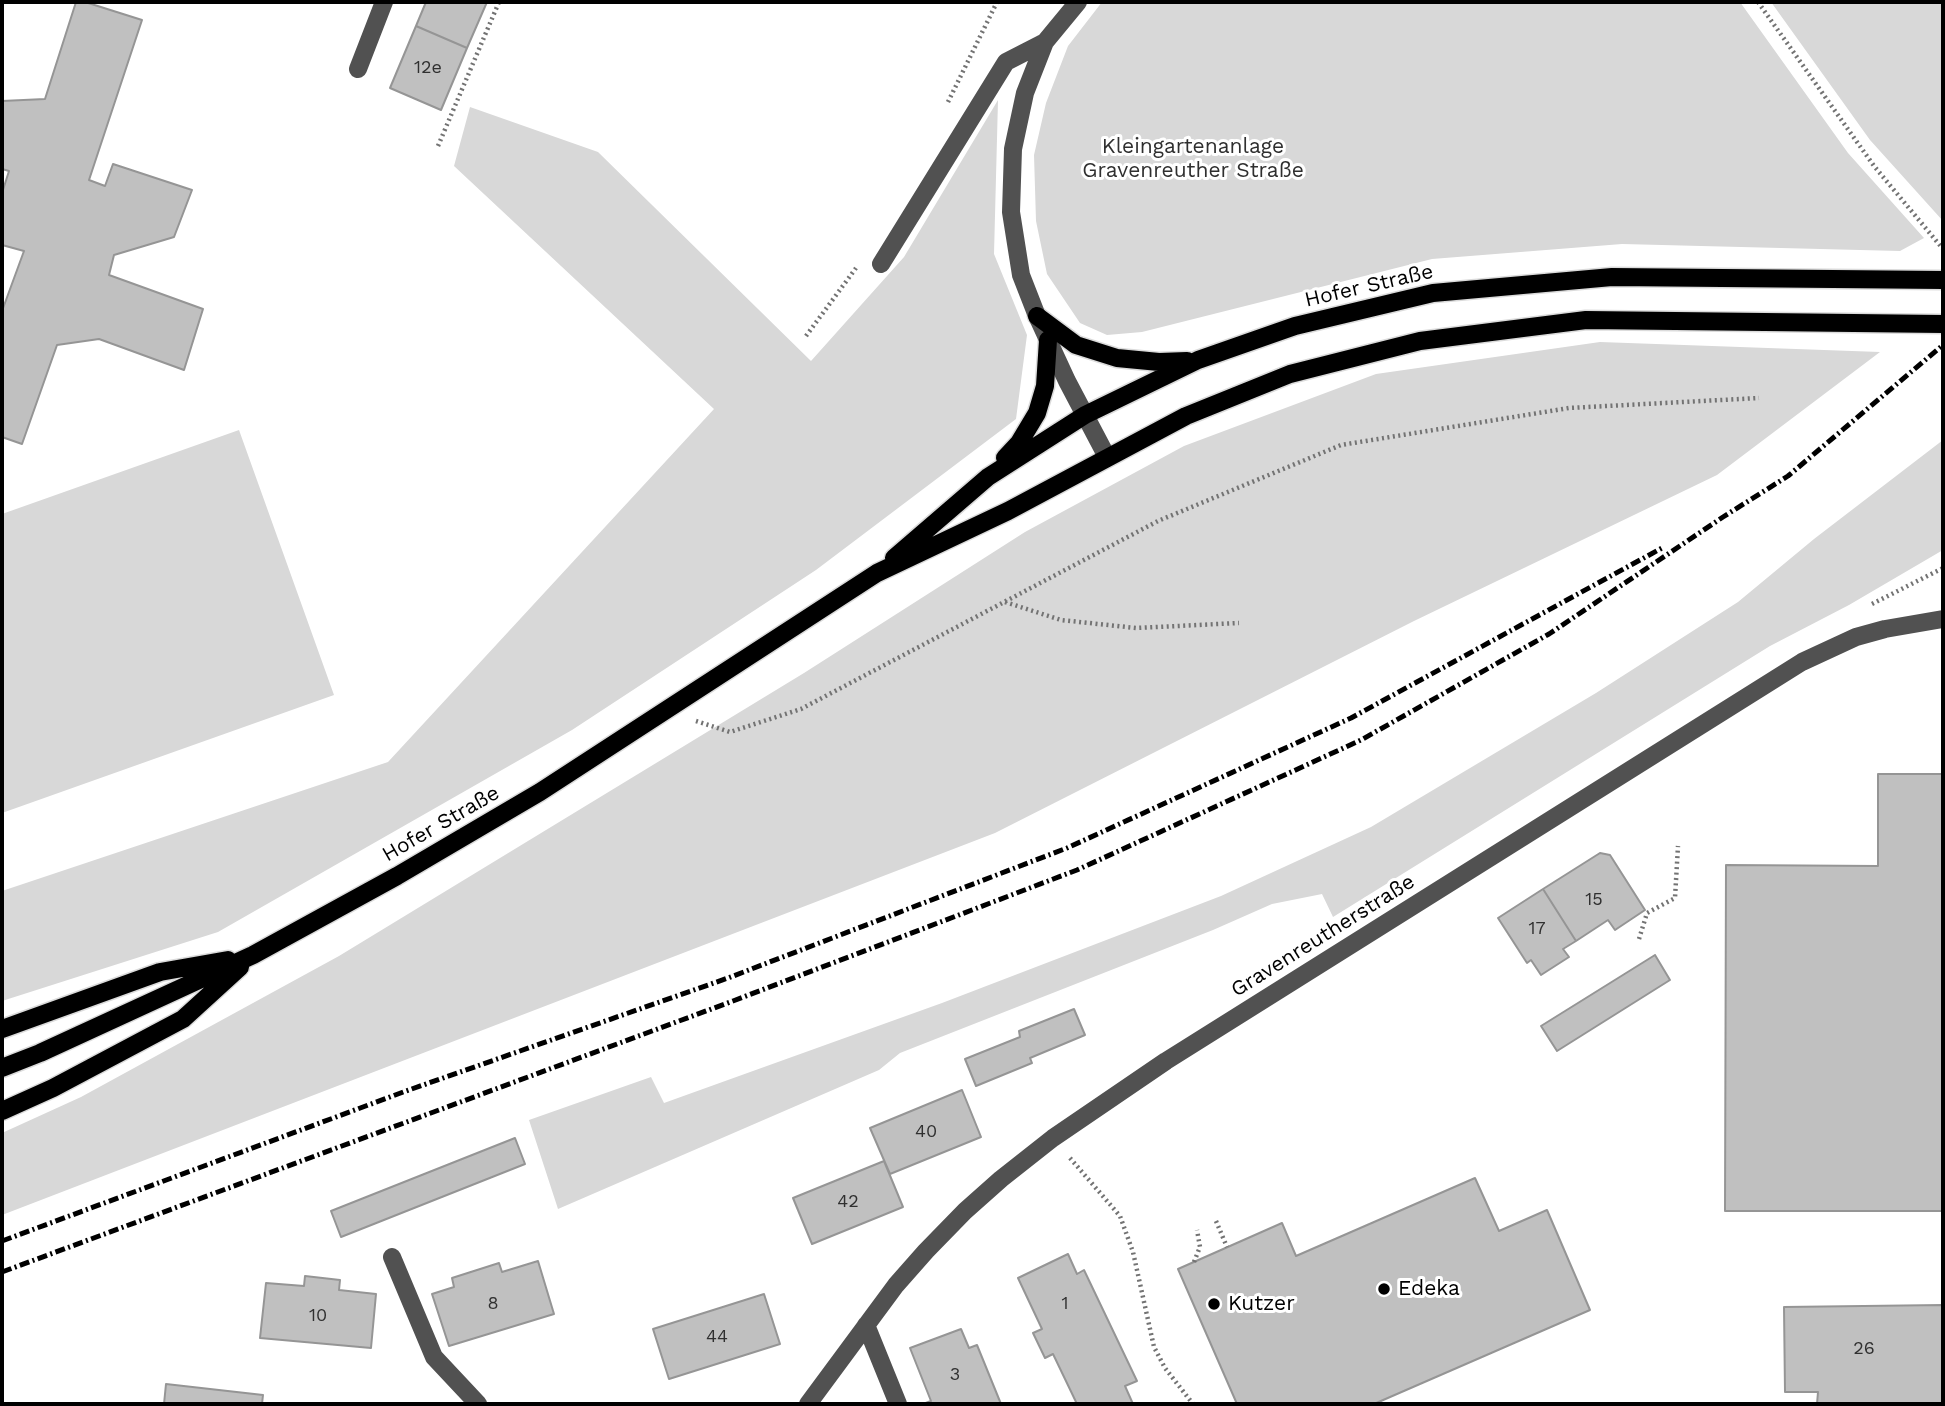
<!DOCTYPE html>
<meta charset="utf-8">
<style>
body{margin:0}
#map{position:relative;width:1945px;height:1406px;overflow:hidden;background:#fff;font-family:"Work Sans",sans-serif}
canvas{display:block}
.frame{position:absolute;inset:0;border:4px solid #000;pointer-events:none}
</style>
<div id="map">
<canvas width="1945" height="1406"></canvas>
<div class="frame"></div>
</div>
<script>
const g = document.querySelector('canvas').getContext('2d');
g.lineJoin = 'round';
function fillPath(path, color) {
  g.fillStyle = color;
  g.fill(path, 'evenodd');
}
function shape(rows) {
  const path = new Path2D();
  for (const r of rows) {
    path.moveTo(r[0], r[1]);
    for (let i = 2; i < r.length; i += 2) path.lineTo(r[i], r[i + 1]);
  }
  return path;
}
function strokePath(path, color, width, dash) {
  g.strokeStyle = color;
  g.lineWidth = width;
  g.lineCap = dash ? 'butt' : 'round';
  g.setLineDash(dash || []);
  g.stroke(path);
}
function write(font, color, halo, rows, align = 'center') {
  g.font = font + ' "Work Sans",sans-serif';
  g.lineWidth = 6;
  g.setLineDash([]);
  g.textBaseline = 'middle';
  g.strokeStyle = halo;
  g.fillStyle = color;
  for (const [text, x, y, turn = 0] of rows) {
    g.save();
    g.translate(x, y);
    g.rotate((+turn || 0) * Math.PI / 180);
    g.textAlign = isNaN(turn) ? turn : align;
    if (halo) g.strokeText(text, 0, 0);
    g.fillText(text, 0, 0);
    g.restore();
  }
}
const green = shape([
 [1102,2,1740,2,1848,153,1924,238,1900,251,1622,244,1432,259,1142,332,1107,335,1080,323,1047,274,1036,221,1034,155,1046,103,1068,46],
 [1771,2,1943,2,1943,221,1870,140],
 [998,100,994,254,1027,335,1016,419,816,570,572,730,218,932,2,1001,2,891,388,762,714,409,454,166,470,107,598,152,811,361,904,257],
 [1600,342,1880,352,1717,475,1414,621,995,833,2,1215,2,1133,81,1097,339,956,804,673,1025,532,1184,446,1376,374],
 [239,430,334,695,2,813,2,514],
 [1943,440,1943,550,1849,605,1770,646,1333,917,1322,894,1272,904,1213,930,900,1053,879,1070,558,1209,529,1120,651,1077,664,1103,942,1003,1221,896,1371,827,1596,693,1738,602,1814,539]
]);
const building = shape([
 [76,2,85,2,142,20,89,180,105,186,113,164,192,190,174,237,114,255,109,275,203,309,184,370,99,339,57,345,22,444,2,437,2,311,24,251,2,245,2,193,9,171,2,169,2,101,45,99,76,2],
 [426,2,487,2,467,48,416,26,426,2],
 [416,26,467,48,441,110,390,88,416,26],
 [1878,774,1943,774,1943,1211,1725,1211,1726,865,1878,866,1878,774],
 [1600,853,1610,855,1645,910,1615,930,1608,920,1576,941,1543,889,1600,853],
 [1543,889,1576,941,1563,949,1569,957,1541,975,1531,960,1527,963,1498,918,1543,889],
 [1655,955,1670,980,1557,1051,1541,1026,1655,955],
 [1074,1009,1085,1035,1030,1058,1032,1063,976,1086,965,1059,1020,1037,1019,1031,1074,1009],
 [962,1090,981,1137,890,1174,870,1128,962,1090],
 [515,1138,525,1164,341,1237,331,1211,515,1138],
 [884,1161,903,1207,812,1244,793,1198,884,1161],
 [1475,1178,1499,1231,1547,1210,1590,1310,1374,1404,1237,1404,1178,1269,1282,1223,1296,1256,1475,1178],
 [1068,1254,1077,1274,1084,1270,1137,1381,1125,1386,1133,1404,1077,1404,1053,1354,1045,1358,1033,1333,1042,1329,1018,1278,1068,1254],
 [538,1261,554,1314,449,1346,432,1294,454,1287,452,1278,499,1263,502,1272,538,1261],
 [305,1276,340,1280,339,1290,376,1294,371,1348,260,1338,266,1283,304,1286,305,1276],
 [764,1294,780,1344,669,1379,653,1329,764,1294],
 [1943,1305,1943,1403,1817,1404,1818,1392,1785,1392,1784,1307,1943,1305],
 [961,1329,969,1348,977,1345,1001,1404,923,1404,931,1401,910,1348,961,1329],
 [166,1384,263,1395,262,1404,164,1404,166,1384]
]);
const path = shape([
 [1758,2,1874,166,1943,249],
 [948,102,997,2],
 [438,146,499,2],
 [806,336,856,268],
 [1005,602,1061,620,1136,628,1239,623],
 [1872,604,1943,568],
 [696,721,730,732,801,709,1158,521,1341,445,1569,408,1759,398],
 [1639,939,1647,913,1675,898,1678,846],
 [1070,1158,1120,1216,1133,1252,1154,1347,1165,1368,1193,1404],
 [1216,1221,1227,1247],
 [1194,1262,1200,1247,1197,1230]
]);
const minor = shape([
 [1078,2,1045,42,1025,93,1013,149,1011,212,1021,275,1037,316,1067,381,1107,457],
 [358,69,384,2],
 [881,264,1006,62,1045,42],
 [392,1257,434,1357,478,1404],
 [866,1325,898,1404],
 [808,1404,896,1285,926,1251,965,1211,1001,1179,1053,1138,1166,1061,1802,662,1856,637,1885,629,1943,619]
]);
const major = shape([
 [1037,316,1076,345,1117,358,1159,362,1187,361],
 [1005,458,1019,443,1037,413,1045,386,1048,340],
 [894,558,988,477,1085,415,1198,360,1295,326,1433,293,1612,277,1943,280],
 [2,1029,160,972,228,960],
 [2,1068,40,1053,253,955,397,876,540,792,877,573,1008,511,1186,416,1290,374,1420,341,1586,320,1943,324],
 [2,1111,53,1088,183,1019,240,967]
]);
const rail = shape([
 [2,1241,406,1091,728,978,1067,848,1351,718,1662,548],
 [2,1272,733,1001,1077,870,1361,740,1549,634,1723,517,1788,476,1943,345]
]);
const markers = [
 [1384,1289,7,"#000"],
 [1214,1304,7,"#000"]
];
const numberNames = [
 ["12e",428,68],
 ["15",1594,900],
 ["17",1537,929],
 ["40",926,1132],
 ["42",848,1202],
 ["8",493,1304],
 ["1",1065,1304],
 ["10",318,1316],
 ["44",717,1337],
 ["26",1864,1349],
 ["3",955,1375]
];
const parkNames = [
 ["Kleingartenanlage",1193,147],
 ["Gravenreuther Straße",1193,171]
];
const streetNames = [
 ["Hofer Straße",1369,286,-13],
 ["Hofer Straße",441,824,-30],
 ["Gravenreutherstraße",1323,936,-32]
];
const poiNames = [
 ["Edeka",1398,1289],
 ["Kutzer",1228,1304]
];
fillPath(green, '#d8d8d8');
fillPath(building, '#c0c0c0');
strokePath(building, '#959595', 2);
strokePath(major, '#dbdbdb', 21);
strokePath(path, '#737373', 4.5, [2, 3.5]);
strokePath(minor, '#515151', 18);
strokePath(major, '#000', 18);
strokePath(rail, '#000', 5, [10, 3.5, 2, 3.5]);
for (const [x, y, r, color] of markers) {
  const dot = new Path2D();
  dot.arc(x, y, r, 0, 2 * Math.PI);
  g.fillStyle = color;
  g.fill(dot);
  strokePath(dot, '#fff', 2.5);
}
write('18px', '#303030', null, numberNames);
write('21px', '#2f2f2f', '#fff', parkNames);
write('21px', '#000', '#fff', streetNames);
write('21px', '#000', '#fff', poiNames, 'left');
</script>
